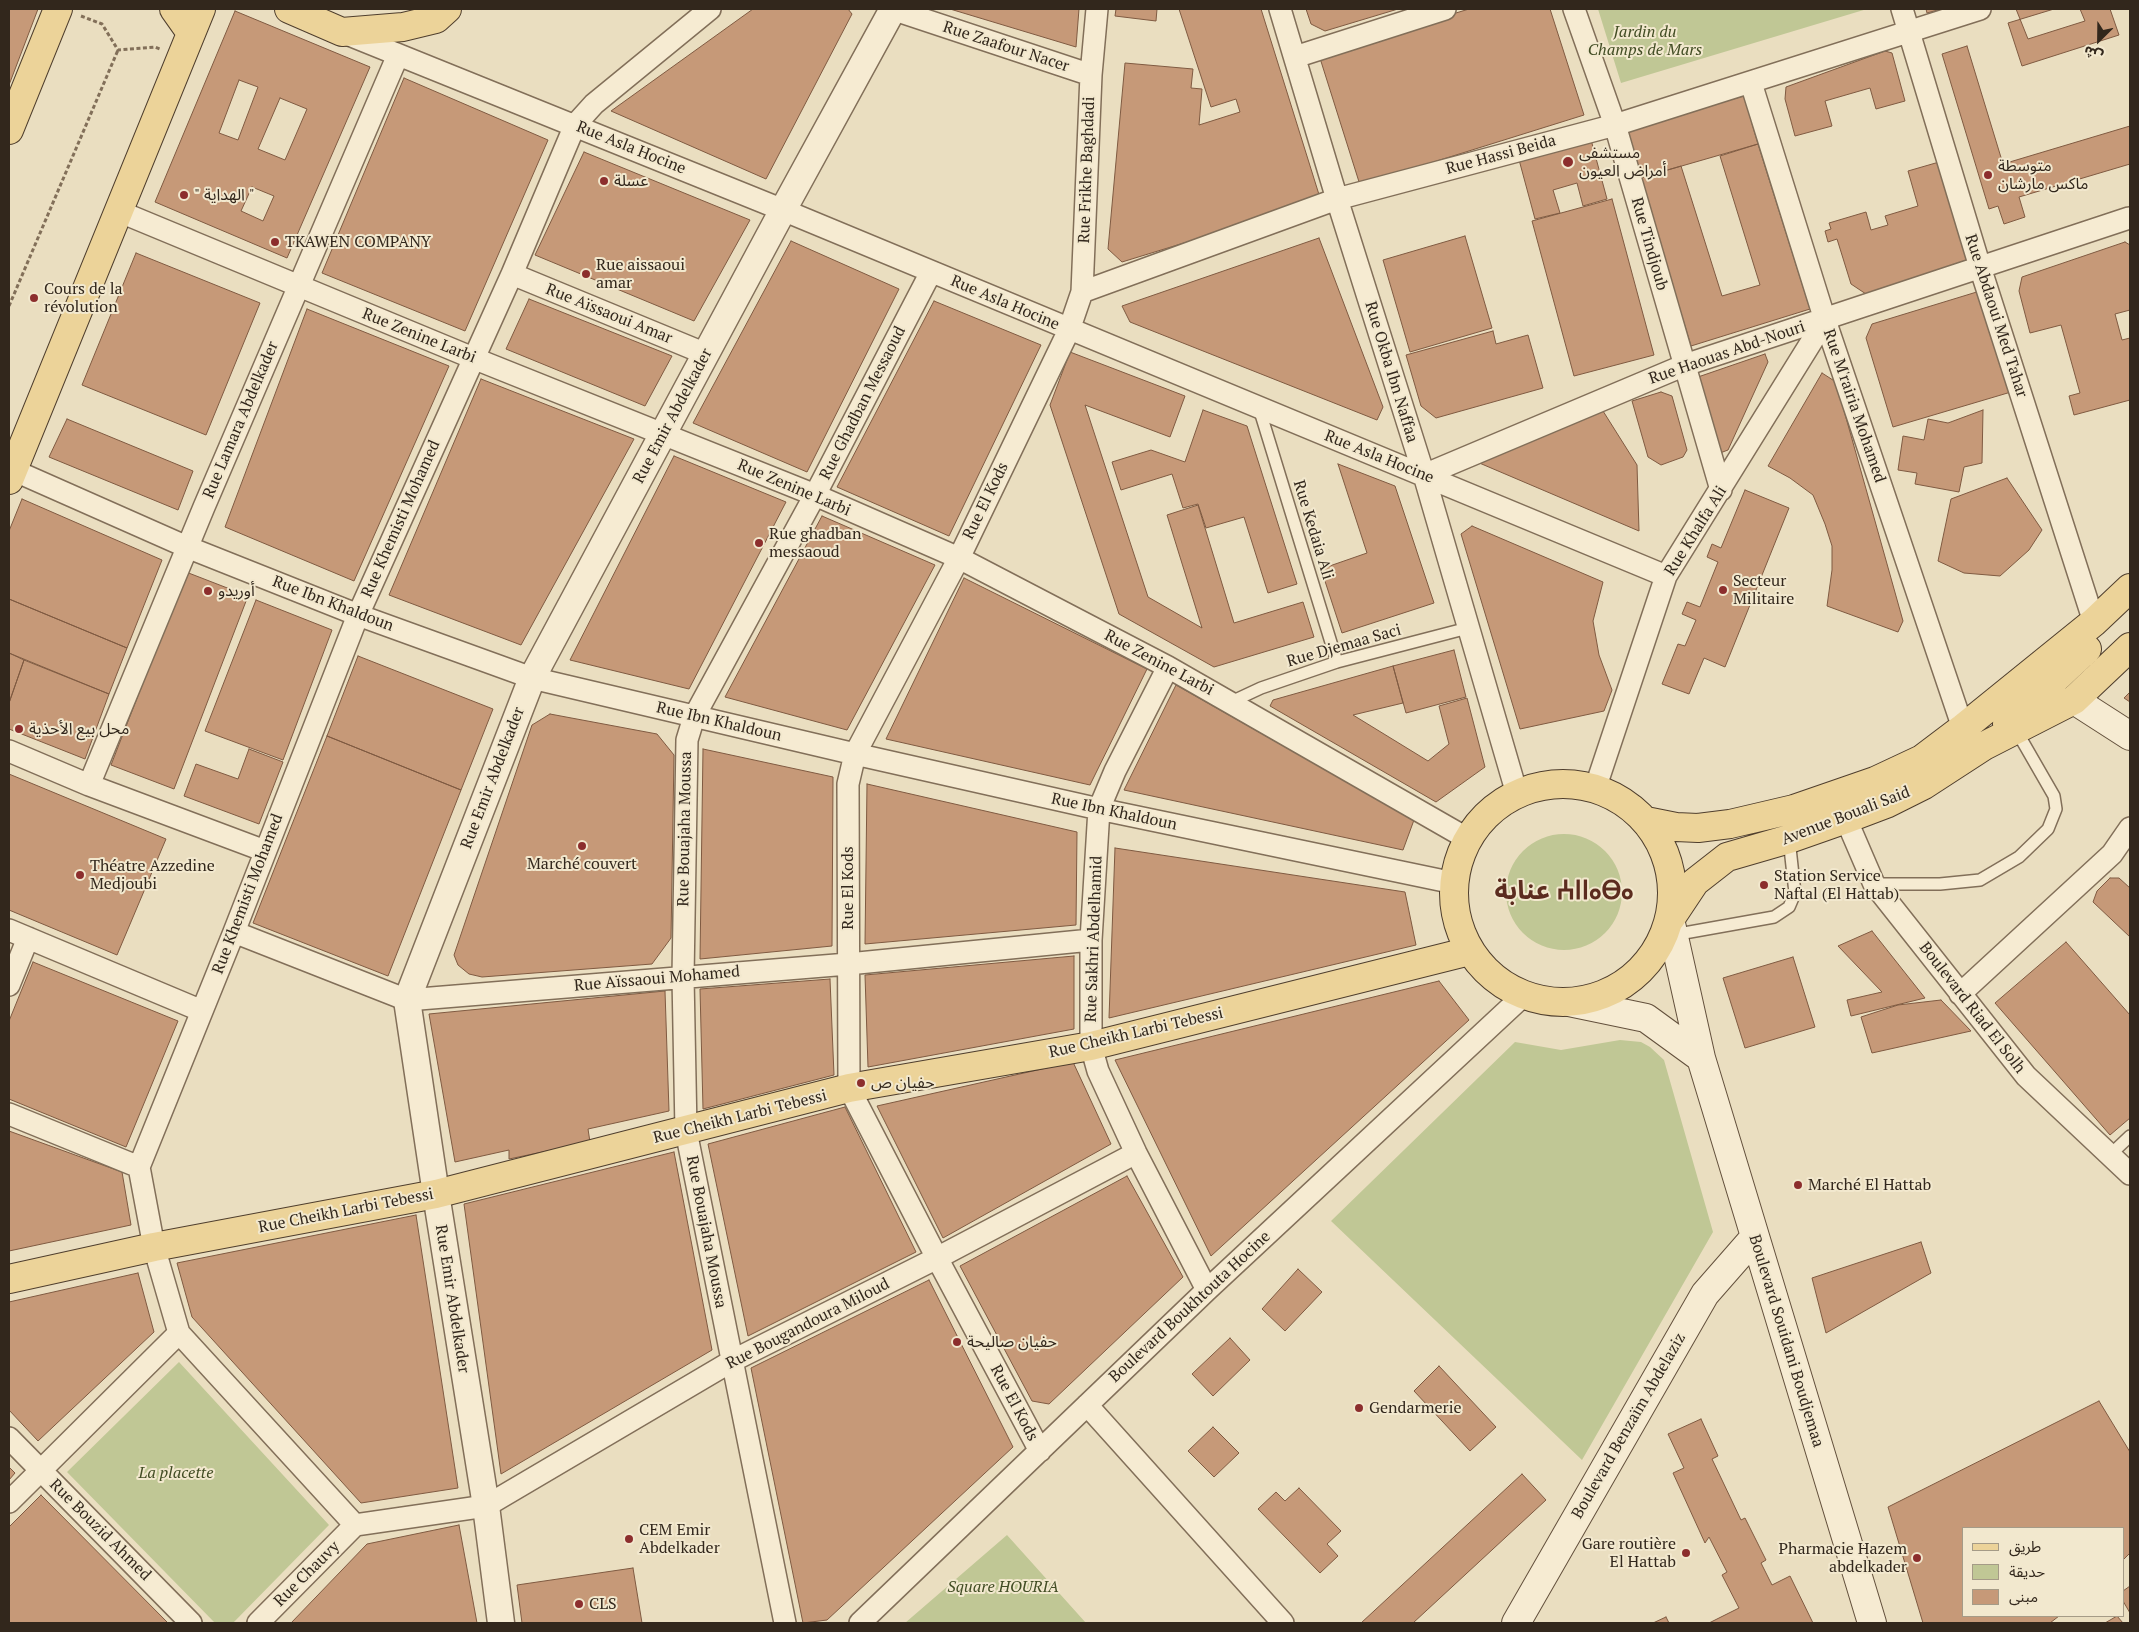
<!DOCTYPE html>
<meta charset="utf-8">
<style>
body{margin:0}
#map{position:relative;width:2139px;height:1632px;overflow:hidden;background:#eadec0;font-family:"PT Serif","Noto Sans Arabic",serif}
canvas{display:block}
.frame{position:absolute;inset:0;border:10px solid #32271c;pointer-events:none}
.legend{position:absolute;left:1962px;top:1527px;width:162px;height:90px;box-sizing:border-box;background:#f2e8ce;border:1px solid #a59b87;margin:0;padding:6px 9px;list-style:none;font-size:15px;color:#32271c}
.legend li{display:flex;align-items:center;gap:10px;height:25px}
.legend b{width:25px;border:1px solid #a59b87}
.north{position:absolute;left:2074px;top:15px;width:50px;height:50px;-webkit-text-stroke:4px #f2e8ce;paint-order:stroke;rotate:203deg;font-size:14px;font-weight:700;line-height:20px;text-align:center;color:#32271c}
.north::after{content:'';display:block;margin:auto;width:18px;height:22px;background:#32271c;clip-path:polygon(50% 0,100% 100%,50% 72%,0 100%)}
</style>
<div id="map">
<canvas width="2139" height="1632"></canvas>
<div class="frame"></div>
<ul class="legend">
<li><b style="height:6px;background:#ecd399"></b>طريق</li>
<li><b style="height:14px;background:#c0c795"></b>حديقة</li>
<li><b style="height:14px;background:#c69978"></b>مبنى</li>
</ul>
<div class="north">ش</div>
</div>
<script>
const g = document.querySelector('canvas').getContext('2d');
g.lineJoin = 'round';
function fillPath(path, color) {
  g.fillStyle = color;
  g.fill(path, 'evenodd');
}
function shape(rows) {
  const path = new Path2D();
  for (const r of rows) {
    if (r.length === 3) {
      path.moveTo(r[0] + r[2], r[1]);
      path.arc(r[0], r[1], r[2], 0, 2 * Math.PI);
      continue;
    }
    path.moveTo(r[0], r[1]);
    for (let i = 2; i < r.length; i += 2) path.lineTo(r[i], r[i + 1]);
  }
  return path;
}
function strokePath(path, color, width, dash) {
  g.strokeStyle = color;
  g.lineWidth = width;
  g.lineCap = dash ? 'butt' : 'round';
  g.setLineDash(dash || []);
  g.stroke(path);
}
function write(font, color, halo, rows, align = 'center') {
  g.font = font + ' "PT Serif","Noto Sans Arabic","Noto Sans Tifinagh",serif';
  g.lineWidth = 4;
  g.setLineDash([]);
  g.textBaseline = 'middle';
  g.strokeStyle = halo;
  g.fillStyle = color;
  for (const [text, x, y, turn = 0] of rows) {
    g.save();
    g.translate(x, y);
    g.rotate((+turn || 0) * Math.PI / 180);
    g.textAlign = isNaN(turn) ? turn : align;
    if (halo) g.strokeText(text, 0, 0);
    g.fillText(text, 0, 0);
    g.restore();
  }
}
const green = shape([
 [1598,9,1867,9,1621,83],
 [1564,892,58],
 [1620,1040,1641,1042,1650,1047,1664,1060,1713,1232,1582,1460,1331,1221,1515,1042,1561,1050],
 [179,1362,329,1525,233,1623,215,1623,67,1472],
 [1007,1535,1086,1623,905,1623]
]);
const building = shape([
 [9,9,38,9,9,85,9,9],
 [753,9,848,9,852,14,766,179,611,111,753,9],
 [950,9,1079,9,1076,47,950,9],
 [1116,9,1157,9,1156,21,1115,16,1116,9],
 [1179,9,1261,9,1321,201,1122,262,1108,249,1125,63,1193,69,1191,88,1202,89,1199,125,1240,112,1236,99,1211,107,1179,9],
 [1306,9,1398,9,1325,31,1311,24,1306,9],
 [1469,9,1550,9,1584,115,1360,185,1319,55,1469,9],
 [1926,9,1941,9,1927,13,1926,9],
 [2016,9,2080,9,2085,21,2028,39,2016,9],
 [2054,9,2110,9,2119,35,2022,66,2008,23,2054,9],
 [235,11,370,67,287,258,155,202,235,11],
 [239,80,258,87,238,140,219,133,239,80],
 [280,98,307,109,285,160,258,149,280,98],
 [252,187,274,196,263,221,241,211,252,187],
 [1967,46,2003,164,2130,126,2130,164,2019,197,2025,217,2004,224,1998,206,1989,209,1942,54,1967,46],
 [1885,51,1892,53,1905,101,1876,109,1870,88,1825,101,1832,126,1795,136,1785,99,1786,87,1885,51],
 [404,78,548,140,465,331,322,273,404,78],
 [1744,96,1758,144,1640,178,1626,129,1744,96],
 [1590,136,1607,199,1583,206,1577,183,1553,190,1560,213,1535,219,1518,156,1590,136],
 [1758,144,1810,309,1691,346,1640,178,1681,166,1722,296,1760,285,1720,156,1758,144],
 [584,152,750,220,694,321,535,255,584,152],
 [1946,160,1977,265,1869,296,1851,284,1837,239,1828,242,1825,231,1831,229,1829,223,1866,212,1871,230,1888,225,1885,216,1918,206,1908,171,1946,160],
 [1612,199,1654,355,1574,376,1532,221,1612,199],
 [1465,236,1492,328,1410,352,1383,260,1465,236],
 [1319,238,1383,407,1377,420,1130,322,1122,306,1319,238],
 [791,241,899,289,807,472,693,423,791,241],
 [2125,242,2130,245,2130,310,2115,314,2122,340,2130,338,2130,400,2074,415,2069,396,2080,393,2061,325,2030,333,2019,291,2022,277,2125,242],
 [136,253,260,303,206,435,82,385,136,253],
 [1980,291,2011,392,1893,427,1866,338,1872,324,1980,291],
 [529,299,672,356,645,406,506,349,529,299],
 [934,301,1041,345,949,536,837,487,934,301],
 [307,309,449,366,354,581,225,527,307,309],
 [1493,331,1496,344,1528,335,1543,388,1436,418,1421,406,1406,355,1493,331],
 [1070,352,1185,396,1170,437,1085,405,1148,597,1202,628,1167,515,1198,505,1234,623,1303,602,1314,637,1214,667,1119,614,1050,405,1070,352],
 [1765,354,1768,362,1728,450,1720,453,1698,377,1765,354],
 [1822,373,1836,382,1903,621,1898,632,1827,606,1832,570,1832,546,1825,524,1813,495,1790,478,1768,466,1822,373],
 [481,379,634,439,521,645,389,595,481,379],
 [1661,392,1672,396,1687,450,1683,457,1661,465,1648,457,1632,401,1661,392],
 [1203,410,1247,426,1297,584,1268,593,1244,517,1206,528,1198,504,1183,508,1172,474,1121,490,1112,462,1151,450,1185,462,1203,410],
 [1983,410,1982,463,1964,467,1959,492,1915,484,1917,473,1898,470,1903,436,1924,440,1928,419,1948,423,1983,410],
 [1603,411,1637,465,1639,531,1477,462,1603,411],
 [67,419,193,471,178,510,49,457,67,419],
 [674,456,786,502,689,689,570,660,674,456],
 [1338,464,1395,486,1434,603,1342,633,1321,569,1367,553,1338,464],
 [2007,478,2042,530,2029,550,2000,576,1964,573,1938,561,1951,499,2007,478],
 [1745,490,1789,508,1725,667,1704,658,1689,694,1662,684,1678,644,1685,646,1696,620,1682,614,1687,602,1700,607,1718,562,1707,557,1712,544,1721,548,1745,490],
 [22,499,162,560,127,648,9,599,9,531,22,499],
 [822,516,935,565,847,730,725,697,822,516],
 [1472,526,1603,582,1593,621,1599,655,1612,690,1604,711,1520,729,1461,534,1472,526],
 [186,572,248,596,174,789,111,765,186,572],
 [964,578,1147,669,1090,785,886,739,964,578],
 [9,599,127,648,109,694,9,653,9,599],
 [256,600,332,630,283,760,205,731,256,600],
 [1454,650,1466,697,1406,713,1393,666,1454,650],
 [9,653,24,660,9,703,9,653],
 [358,656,493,709,461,790,327,736,358,656],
 [24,660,109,694,85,759,9,729,9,703,24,660],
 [1393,666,1403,703,1353,715,1428,761,1449,744,1439,706,1467,698,1485,767,1436,802,1270,706,1273,700,1393,666],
 [1176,685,1414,820,1403,850,1124,790,1176,685],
 [2130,692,2130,702,2124,698,2130,692],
 [550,714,657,734,674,755,671,938,652,964,482,977,469,974,458,965,454,955,532,725,550,714],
 [327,736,461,790,388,976,253,923,327,736],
 [249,749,283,762,259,824,184,796,196,764,238,779,249,749],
 [703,749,833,777,832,946,700,959,703,749],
 [9,774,166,839,117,955,9,910,9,774],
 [867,784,1077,832,1076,925,865,944,867,784],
 [1115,848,1405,892,1416,945,1109,1018,1115,848],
 [2110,878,2119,878,2130,888,2130,937,2093,902,2097,891,2110,878],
 [1872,931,1925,998,1851,1016,1847,1000,1882,992,1838,946,1872,931],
 [2066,942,2130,1015,2130,1118,2110,1135,1995,1003,2066,942],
 [1074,956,1074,1029,868,1067,865,975,1074,956],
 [1793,957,1815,1027,1745,1048,1723,978,1793,957],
 [33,962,178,1021,126,1147,9,1099,9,1021,33,962],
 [830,979,834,1075,703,1109,700,989,830,979],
 [1439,981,1469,1020,1211,1256,1115,1060,1439,981],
 [665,991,669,1111,588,1129,590,1142,509,1159,509,1150,455,1162,429,1014,665,991],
 [1941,1000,1971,1031,1872,1053,1861,1017,1898,1005,1941,1000],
 [1073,1062,1111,1144,943,1238,877,1106,1073,1062],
 [845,1107,916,1252,748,1336,708,1144,845,1107],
 [9,1131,122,1172,131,1225,9,1251,9,1131],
 [674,1152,712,1350,501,1474,464,1204,674,1152],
 [1127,1176,1183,1277,1049,1404,1032,1401,960,1266,1127,1176],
 [416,1215,458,1488,361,1503,192,1317,177,1263,416,1215],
 [1921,1242,1931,1273,1826,1333,1812,1278,1921,1242],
 [1298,1269,1322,1292,1285,1331,1262,1309,1298,1269],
 [138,1273,154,1332,38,1441,9,1410,9,1302,138,1273],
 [929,1280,1013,1447,827,1620,803,1623,751,1368,929,1280],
 [1230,1338,1250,1360,1213,1396,1192,1374,1230,1338],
 [1439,1366,1496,1427,1470,1451,1414,1391,1439,1366],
 [2099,1401,2130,1452,2130,1553,2123,1560,2123,1528,1963,1528,1963,1616,2059,1616,2050,1623,1923,1623,1888,1507,2099,1401],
 [1701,1419,1718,1456,1712,1459,1741,1520,1745,1518,1766,1560,1761,1563,1772,1585,1790,1576,1813,1623,1709,1623,1739,1608,1722,1575,1727,1572,1709,1537,1705,1543,1673,1473,1684,1468,1668,1434,1701,1419],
 [1213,1427,1239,1453,1214,1477,1188,1451,1213,1427],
 [9,1467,15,1473,9,1480,9,1467],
 [1522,1474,1546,1500,1413,1623,1361,1623,1522,1474],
 [1299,1488,1341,1531,1327,1544,1338,1556,1320,1573,1258,1509,1276,1492,1285,1501,1299,1488],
 [41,1495,168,1623,9,1623,9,1527,41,1495],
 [459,1525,477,1623,291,1623,367,1544,459,1525],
 [633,1568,642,1623,522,1623,517,1585,633,1568],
 [2130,1586,2130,1613,2123,1601,2123,1591,2130,1586],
 [2117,1616,2123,1623,2105,1623,2117,1616],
 [1666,1617,1669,1623,1653,1623,1666,1617]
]);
const path = shape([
 [81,16,102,24,118,50,155,47,160,49],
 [9,306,118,50]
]);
const service = shape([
 [1259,408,1337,662],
 [1231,702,1261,688,1337,662,1468,628],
 [1874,884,1940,884,1980,880,2019,857,2048,829,2056,809,2054,796,2016,730],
 [1673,935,1774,917,1789,907,1795,893,1789,839],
 [2110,1155,2130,1136]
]);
const minor = shape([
 [892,9,1091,75],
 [1280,9,1337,199,1424,475,1517,794],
 [1574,9,1615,125,1721,490],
 [1902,9,1980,267,2094,622],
 [342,32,783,210,1666,576],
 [1295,57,1445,9],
 [1751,83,1825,320,1963,728],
 [118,211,473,358,815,495,959,558,1168,667,1468,839],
 [512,274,706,354],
 [1082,292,1337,199,1615,125,1980,9],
 [13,470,187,547,358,615,532,678,855,754,1099,809,1454,883],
 [1424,475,1685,365,2129,218],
 [1168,667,1115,771,1099,809,1091,940,1091,1046,1098,1071,1136,1153,1207,1290],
 [9,751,89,785,265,851],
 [89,785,204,507,398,55],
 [1595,789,1666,576,1825,320],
 [1846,819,1874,884,2026,1076,2130,1174],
 [9,930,202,1011],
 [234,932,407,1000,848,964,1091,940],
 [9,985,28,938],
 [1960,994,2112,854,2130,828],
 [9,1114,139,1167],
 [139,1167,234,932,358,615,512,274,575,125,594,104,710,9],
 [139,1167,154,1247,179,1333,355,1525,486,1506,732,1361,937,1258,1136,1153],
 [1087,1405,1283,1623],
 [9,1438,191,1623],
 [1040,1451,937,1258,849,1088,848,784,855,754,959,558,1069,330,1082,292,1091,75,1097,9],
 [9,1502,179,1333],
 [258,1623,355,1525],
 [785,1623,686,1131,683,977,687,740,694,717,815,495,931,272],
 [860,1623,1207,1290,1524,995]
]);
const tertiary = shape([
 [501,1623,486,1506,436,1194,407,1000,532,678,783,210,893,9]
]);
const secondary = shape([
 [2074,700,2130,736],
 [1670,919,1701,1058,1872,1623],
 [1569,1002,1646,1018,1701,1058],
 [1516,1623,1705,1294,1754,1238]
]);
const primary = shape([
 [174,9,191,33],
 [289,9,342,32,403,27,436,19,447,9],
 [9,130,58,9],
 [9,480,201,9],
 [2007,724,2087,649],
 [1563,893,109],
 [1646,821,1676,827,1698,828,1730,824,1794,809,1875,781,1922,759,1963,728,2094,622,2130,588],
 [1671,918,1695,882,1727,857,1789,839,1846,819,1886,804,1924,785,1984,746,2074,700,2130,647],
 [9,1279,154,1247,436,1194,849,1088,1091,1046,1470,951]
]);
const markers = [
 [1568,162,6,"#8c2e2d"],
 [1988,175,5,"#8c2e2d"],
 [604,181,5,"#8c2e2d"],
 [184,195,5,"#8c2e2d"],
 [275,242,5,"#8c2e2d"],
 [586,274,5,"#8c2e2d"],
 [34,298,5,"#8c2e2d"],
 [759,543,5,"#8c2e2d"],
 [1723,590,5,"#8c2e2d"],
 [208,591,5,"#8c2e2d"],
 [19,729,5,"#8c2e2d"],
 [582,846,5,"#8c2e2d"],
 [80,875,5,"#8c2e2d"],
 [1764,885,5,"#8c2e2d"],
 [861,1083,5,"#8c2e2d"],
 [1798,1185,5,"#8c2e2d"],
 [957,1342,5,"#8c2e2d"],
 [1359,1408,5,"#8c2e2d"],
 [629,1539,5,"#8c2e2d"],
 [1686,1553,5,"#8c2e2d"],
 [1917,1558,5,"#8c2e2d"],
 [579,1604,5,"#8c2e2d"]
];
const parkNames = [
 ["Jardin du",1645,32],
 ["Champs de Mars",1645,50],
 ["La placette",176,1473],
 ["Square HOURIA",1003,1587]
];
const streetNames = [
 ["Rue Zaafour Nacer",1006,47,18],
 ["Rue Asla Hocine",631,148,22],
 ["Rue Hassi Beida",1501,155,-15],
 ["Rue Frikhe Baghdadi",1087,170,-88],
 ["Rue Tindjoub",1649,244,74],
 ["Rue Asla Hocine",1005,303,23],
 ["Rue Aïssaoui Amar",609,314,22],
 ["Rue Abdaoui Med Tahar",1996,316,72],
 ["Rue Zenine Larbi",419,336,22],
 ["Rue Haouas Abd-Nouri",1727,353,-19],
 ["Rue Okba Ibn Naffaa",1391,372,73],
 ["Rue Ghadban Messaoud",863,403,-63],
 ["Rue M'rairia Mohamed",1854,406,71],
 ["Rue Emir Abdelkader",673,416,-62],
 ["Rue Lamara Abdelkader",241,420,-67],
 ["Rue Asla Hocine",1379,457,22],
 ["Rue Zenine Larbi",794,488,23],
 ["Rue El Kods",986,501,-64],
 ["Rue Khemisti Mohamed",401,519,-66],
 ["Rue Kedaia Ali",1313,530,73],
 ["Rue Khalfa Ali",1696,531,-58],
 ["Rue Ibn Khaldoun",333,604,21],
 ["Rue Djemaa Saci",1344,646,-16],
 ["Rue Zenine Larbi",1159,663,28],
 ["Rue Ibn Khaldoun",719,722,13],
 ["Rue Emir Abdelkader",493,778,-69],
 ["Rue Ibn Khaldoun",1114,812,12],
 ["Avenue Bouali Said",1846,816,-21],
 ["Rue Bouajaha Moussa",685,829,-89],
 ["Rue El Kods",848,888,-90],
 ["Rue Khemisti Mohamed",248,894,-69],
 ["Rue Sakhri Abdelhamid",1094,939,-88],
 ["Rue Aïssaoui Mohamed",657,979,-5],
 ["Boulevard Riad El Solh",1972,1008,52],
 ["Rue Cheikh Larbi Tebessi",1136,1033,-13],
 ["Rue Cheikh Larbi Tebessi",740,1117,-14],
 ["Rue Cheikh Larbi Tebessi",346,1211,-11],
 ["Rue Bouajaha Moussa",706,1232,79],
 ["Rue Emir Abdelkader",452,1299,81],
 ["Boulevard Boukhtouta Hocine",1190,1307,-43],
 ["Rue Bougandoura Miloud",808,1324,-27],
 ["Boulevard Souidani Boudjemaa",1786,1341,73],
 ["Rue El Kods",1014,1403,62],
 ["Boulevard Benzaïm Abdelaziz",1629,1426,-60],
 ["Rue Bouzid Ahmed",100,1530,45],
 ["Rue Chauvy",307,1574,-45]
];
const poiNames = [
 ["مستشفى",1579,153],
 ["أمراض العيون",1579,171],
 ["متوسطة",1998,166],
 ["ماكس مارشان",1998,184],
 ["عسلة",614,181],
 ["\" الهداية \"",194,195],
 ["TKAWEN COMPANY",285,242],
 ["Rue aissaoui",596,265],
 ["amar",596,283],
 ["Cours de la",44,289],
 ["révolution",44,307],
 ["Rue ghadban",769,534],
 ["messaoud",769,552],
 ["Secteur",1733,581],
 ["Militaire",1733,599],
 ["أوريدو",218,591],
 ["محل بيع الأحذية",29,729],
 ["Marché couvert",582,864,"center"],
 ["Théatre Azzedine",90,866],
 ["Medjoubi",90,884],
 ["Station Service",1774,876],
 ["Naftal (El Hattab)",1774,894],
 ["حفيان ص",871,1083],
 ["Marché El Hattab",1808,1185],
 ["حفيان صاليحة",967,1342],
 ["Gendarmerie",1369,1408],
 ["CEM Emir",639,1530],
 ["Abdelkader",639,1548],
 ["Gare routière",1676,1544,"right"],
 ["El Hattab",1676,1562,"right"],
 ["Pharmacie Hazem",1907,1549,"right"],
 ["abdelkader",1907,1567,"right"],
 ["CLS",589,1604]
];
const townNames = [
 ["عنابة ⵄⵏⵏⴰⴱⴰ",1564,892]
];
fillPath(green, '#c0c795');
fillPath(building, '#c69978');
strokePath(building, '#7f5a41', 1);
strokePath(service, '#826f59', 14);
strokePath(minor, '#826f59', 24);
strokePath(tertiary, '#826f59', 29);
strokePath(secondary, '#63503c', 30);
strokePath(primary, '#4f3e2d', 30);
strokePath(path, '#826f59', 3, [4, 2.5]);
strokePath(service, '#f6ebd2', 11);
strokePath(minor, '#f6ebd2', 21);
strokePath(tertiary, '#f6ebd2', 26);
strokePath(secondary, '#f6ebd2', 28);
strokePath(primary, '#ecd399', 28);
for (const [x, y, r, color] of markers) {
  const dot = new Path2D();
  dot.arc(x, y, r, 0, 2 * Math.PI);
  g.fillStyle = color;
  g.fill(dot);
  strokePath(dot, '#f2e8ce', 2);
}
write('italic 16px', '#424d24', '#f2e8ce', parkNames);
write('16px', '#32271c', '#f2e8ce', streetNames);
write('16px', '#32271c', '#f2e8ce', poiNames, 'left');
write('bold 26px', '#5c2c1f', '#f2e8ce', townNames);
</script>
